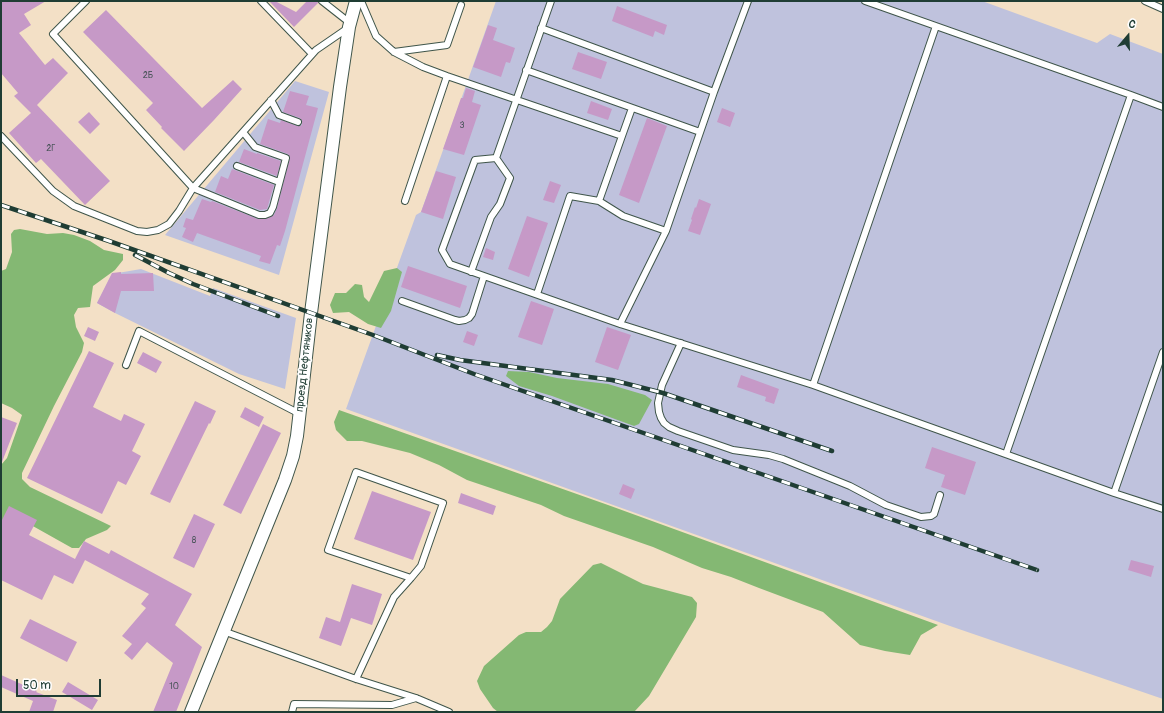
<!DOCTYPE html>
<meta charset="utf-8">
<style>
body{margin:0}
#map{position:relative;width:1164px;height:713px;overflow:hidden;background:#f3e0c6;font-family:Pangolin,sans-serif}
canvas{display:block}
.frame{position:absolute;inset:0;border:2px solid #1f3d34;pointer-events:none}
.north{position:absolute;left:1108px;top:16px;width:40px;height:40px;-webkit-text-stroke:3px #fff;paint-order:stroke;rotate:19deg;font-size:11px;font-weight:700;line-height:16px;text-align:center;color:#1f3d34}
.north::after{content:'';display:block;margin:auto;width:14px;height:18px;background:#1f3d34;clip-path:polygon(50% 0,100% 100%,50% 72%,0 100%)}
.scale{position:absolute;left:16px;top:679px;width:85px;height:18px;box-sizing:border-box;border:2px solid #1f3d34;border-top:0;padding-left:5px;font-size:12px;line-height:14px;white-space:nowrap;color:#1f3d34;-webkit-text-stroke:3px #fff;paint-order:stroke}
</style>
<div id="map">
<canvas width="1164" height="713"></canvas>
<div class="frame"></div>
<div class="north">С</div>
<div class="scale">50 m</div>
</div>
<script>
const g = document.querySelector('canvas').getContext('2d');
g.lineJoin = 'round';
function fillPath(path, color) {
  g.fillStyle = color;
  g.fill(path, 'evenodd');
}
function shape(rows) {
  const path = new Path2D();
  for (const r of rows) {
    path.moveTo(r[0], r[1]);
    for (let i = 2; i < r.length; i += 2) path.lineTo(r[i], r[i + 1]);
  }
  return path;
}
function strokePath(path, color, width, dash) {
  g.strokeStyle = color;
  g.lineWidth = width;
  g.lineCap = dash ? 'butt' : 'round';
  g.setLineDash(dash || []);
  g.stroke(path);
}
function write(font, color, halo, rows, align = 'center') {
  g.font = font + ' Pangolin,sans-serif';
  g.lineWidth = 3.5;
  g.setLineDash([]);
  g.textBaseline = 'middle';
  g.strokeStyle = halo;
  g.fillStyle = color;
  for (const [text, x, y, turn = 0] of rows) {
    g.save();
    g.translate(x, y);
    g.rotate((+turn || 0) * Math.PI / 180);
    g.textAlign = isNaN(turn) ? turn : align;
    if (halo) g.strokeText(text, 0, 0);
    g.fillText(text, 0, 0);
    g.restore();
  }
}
const industrial = shape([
 [496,1,982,1,1097,43,1110,34,1163,54,1163,699,950,626,346,409,416,215,421,212],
 [295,81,329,92,279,275,165,235],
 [141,269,210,296,213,288,296,318,285,389,239,374,115,313,97,303,112,274]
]);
const forest = shape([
 [20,229,47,234,63,233,74,235,90,241,104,250,123,254,123,260,115,270,93,286,90,307,78,308,74,315,76,327,84,343,82,352,54,406,22,473,22,479,30,487,111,526,107,530,86,539,79,548,72,548,31,525,1,533,1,465,7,458,22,415,12,408,1,403,1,271,6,269,12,252,11,234,14,230],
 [397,268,402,272,391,311,381,328,368,324,349,312,333,313,330,305,335,293,346,293,355,284,362,285,364,297,369,302,384,271],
 [508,371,529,372,557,378,608,384,645,395,652,400,639,424,634,426,552,396,519,386,506,376],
 [339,410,608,505,938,625,921,635,910,655,885,651,860,645,823,612,759,588,731,577,702,568,653,547,564,516,541,505,467,480,439,465,410,453,362,441,347,441,336,430,334,422],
 [601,563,643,584,692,597,697,603,696,617,649,696,634,712,498,712,493,708,480,689,477,681,484,666,519,635,526,632,541,632,547,627,552,621,560,599,593,565]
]);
const building = shape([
 [1,1,46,1,24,14,31,25,19,33,45,65,53,58,68,73,37,105,110,181,85,205,41,159,36,163,9,133,31,113,14,96,18,93,1,73],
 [269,1,275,1,296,12,307,1,318,1,318,3,294,27],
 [617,6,667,25,664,35,655,31,653,37,612,21],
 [106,10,202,108,233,80,242,89,214,120,184,151,161,128,162,127,146,110,153,103,83,32],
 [488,25,497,28,493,40,515,48,510,63,506,62,501,77,473,67],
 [578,52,607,62,601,79,572,69],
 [466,88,475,91,472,102,481,105,464,155,443,149,461,98,463,98],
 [290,91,309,96,306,105,318,108,285,231,280,246,277,245,270,264,259,261,261,256,197,233,193,242,182,237,186,228,183,227,186,218,193,220,202,199,211,202,212,201,258,219,266,219,274,215,277,208,290,157,288,154,260,144,268,119,280,123,281,120,297,126,301,126,302,124,302,121,300,118,283,112],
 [591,101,612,109,608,120,587,113],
 [722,108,735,113,730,127,717,122],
 [89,112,100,124,90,134,78,122],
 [647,118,667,126,639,203,619,195],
 [244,149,257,154,257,153,281,161,277,176,239,162],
 [232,169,274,185,267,209,260,210,215,192,221,176,228,179],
 [436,171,456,177,443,219,421,212],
 [550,181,561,185,554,203,543,200],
 [699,199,711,204,700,235,688,231,692,220,691,219,695,207,696,208],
 [527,216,548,223,529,277,508,269],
 [486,248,495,252,493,260,483,257],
 [408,266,467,286,460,308,401,287],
 [121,272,121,274,153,273,154,291,121,291,115,313,97,303,112,273],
 [531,301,554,309,542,345,518,337],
 [88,327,99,332,95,341,84,336],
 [607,327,631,335,618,370,595,362],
 [467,331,478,335,474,346,463,342],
 [89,351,114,363,93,407,121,421,124,414,145,424,132,451,141,456,126,485,118,481,102,514,27,478],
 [143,352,162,362,156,373,137,363],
 [741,375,779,389,774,404,765,401,766,397,737,387],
 [195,401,216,411,210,424,209,423,170,503,150,494],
 [245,407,264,417,259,427,240,417],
 [1,417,17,423,2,462,1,462],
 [263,424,281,433,241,514,223,505],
 [932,447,976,462,965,495,941,487,945,475,925,468],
 [623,484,635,489,631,499,619,494],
 [372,491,431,512,413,560,354,539],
 [461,493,496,506,493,515,458,503],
 [9,506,37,520,29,535,75,559,84,541,109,554,111,550,192,594,175,625,202,647,176,712,153,712,173,663,147,642,132,660,124,653,132,644,122,636,146,608,141,604,149,594,85,560,73,584,54,575,42,600,1,580,1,522],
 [194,514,215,524,194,568,173,558],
 [1131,560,1154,566,1151,577,1128,570],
 [352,584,382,594,372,625,351,618,341,646,319,638,326,617,340,622],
 [30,619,77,642,67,662,20,638],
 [1,675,37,691,36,692,57,700,53,712,29,712,33,701,1,687],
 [68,682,98,700,92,710,62,692]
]);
const service = shape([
 [86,1,53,34,193,188,259,215,265,215,270,213,273,207,286,158,255,147,243,132],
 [261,1,312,54],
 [322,1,350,23],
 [361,1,376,36,394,52,423,67,447,76,622,136,599,201,623,216,666,231,714,92,748,1],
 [551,1,496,158,475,160,442,250,450,264,620,324,813,385,1114,493,1163,509],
 [865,1,1131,95,1163,107],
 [1145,1,1163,9],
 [541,28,714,92],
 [394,52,447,45,461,5],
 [526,70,700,132],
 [271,100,279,115,298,122],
 [1,136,53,191,74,206,137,231,147,232,158,230,169,224,179,211,193,188,316,50,348,28],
 [622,136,632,108],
 [237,166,279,182],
 [405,201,447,76],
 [471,272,491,217,500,204,510,178,496,158],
 [537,294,570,196,599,201],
 [402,301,455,320,459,321,465,320,469,318,472,314,484,276],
 [620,324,666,231],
 [681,343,662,385,658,403,659,412,661,418,664,423,669,427,678,431,733,450,769,455,783,459,850,486,886,505,921,517,931,516,934,514,940,495],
 [126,365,139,331,300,414],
 [813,385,936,26],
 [1006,454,1131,95],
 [1114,493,1163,352],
 [223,631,356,679,416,698,449,712],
 [356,679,394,597,411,578,421,566,443,503,356,472,328,550,411,578],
 [292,712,294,704,392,705,416,698]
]);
const minor = shape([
 [191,712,285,480,293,456,297,436,311,313,340,87,349,27,356,1]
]);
const rail = shape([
 [1,205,109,241,373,335,474,374,1037,570],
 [135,255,169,273,193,284,278,316],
 [437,355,460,360,612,380,663,393,832,451]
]);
const numberNames = [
 ["2Б",148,76],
 ["3",462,126],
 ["2Г",51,149],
 ["8",194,541],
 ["10",174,687]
];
const streetNames = [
 ["проезд Нефтяников",305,365,-84]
];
fillPath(industrial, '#bfc2dd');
fillPath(forest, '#84b873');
fillPath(building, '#c699c7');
strokePath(service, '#3f554a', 8);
strokePath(minor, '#3f554a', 14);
strokePath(service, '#fff', 6);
strokePath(minor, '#fff', 12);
strokePath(rail, '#1f3d34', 4.5);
strokePath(rail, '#fff', 3, [9]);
write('9px', '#495459', null, numberNames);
write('11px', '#1f3d34', '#fff', streetNames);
</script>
